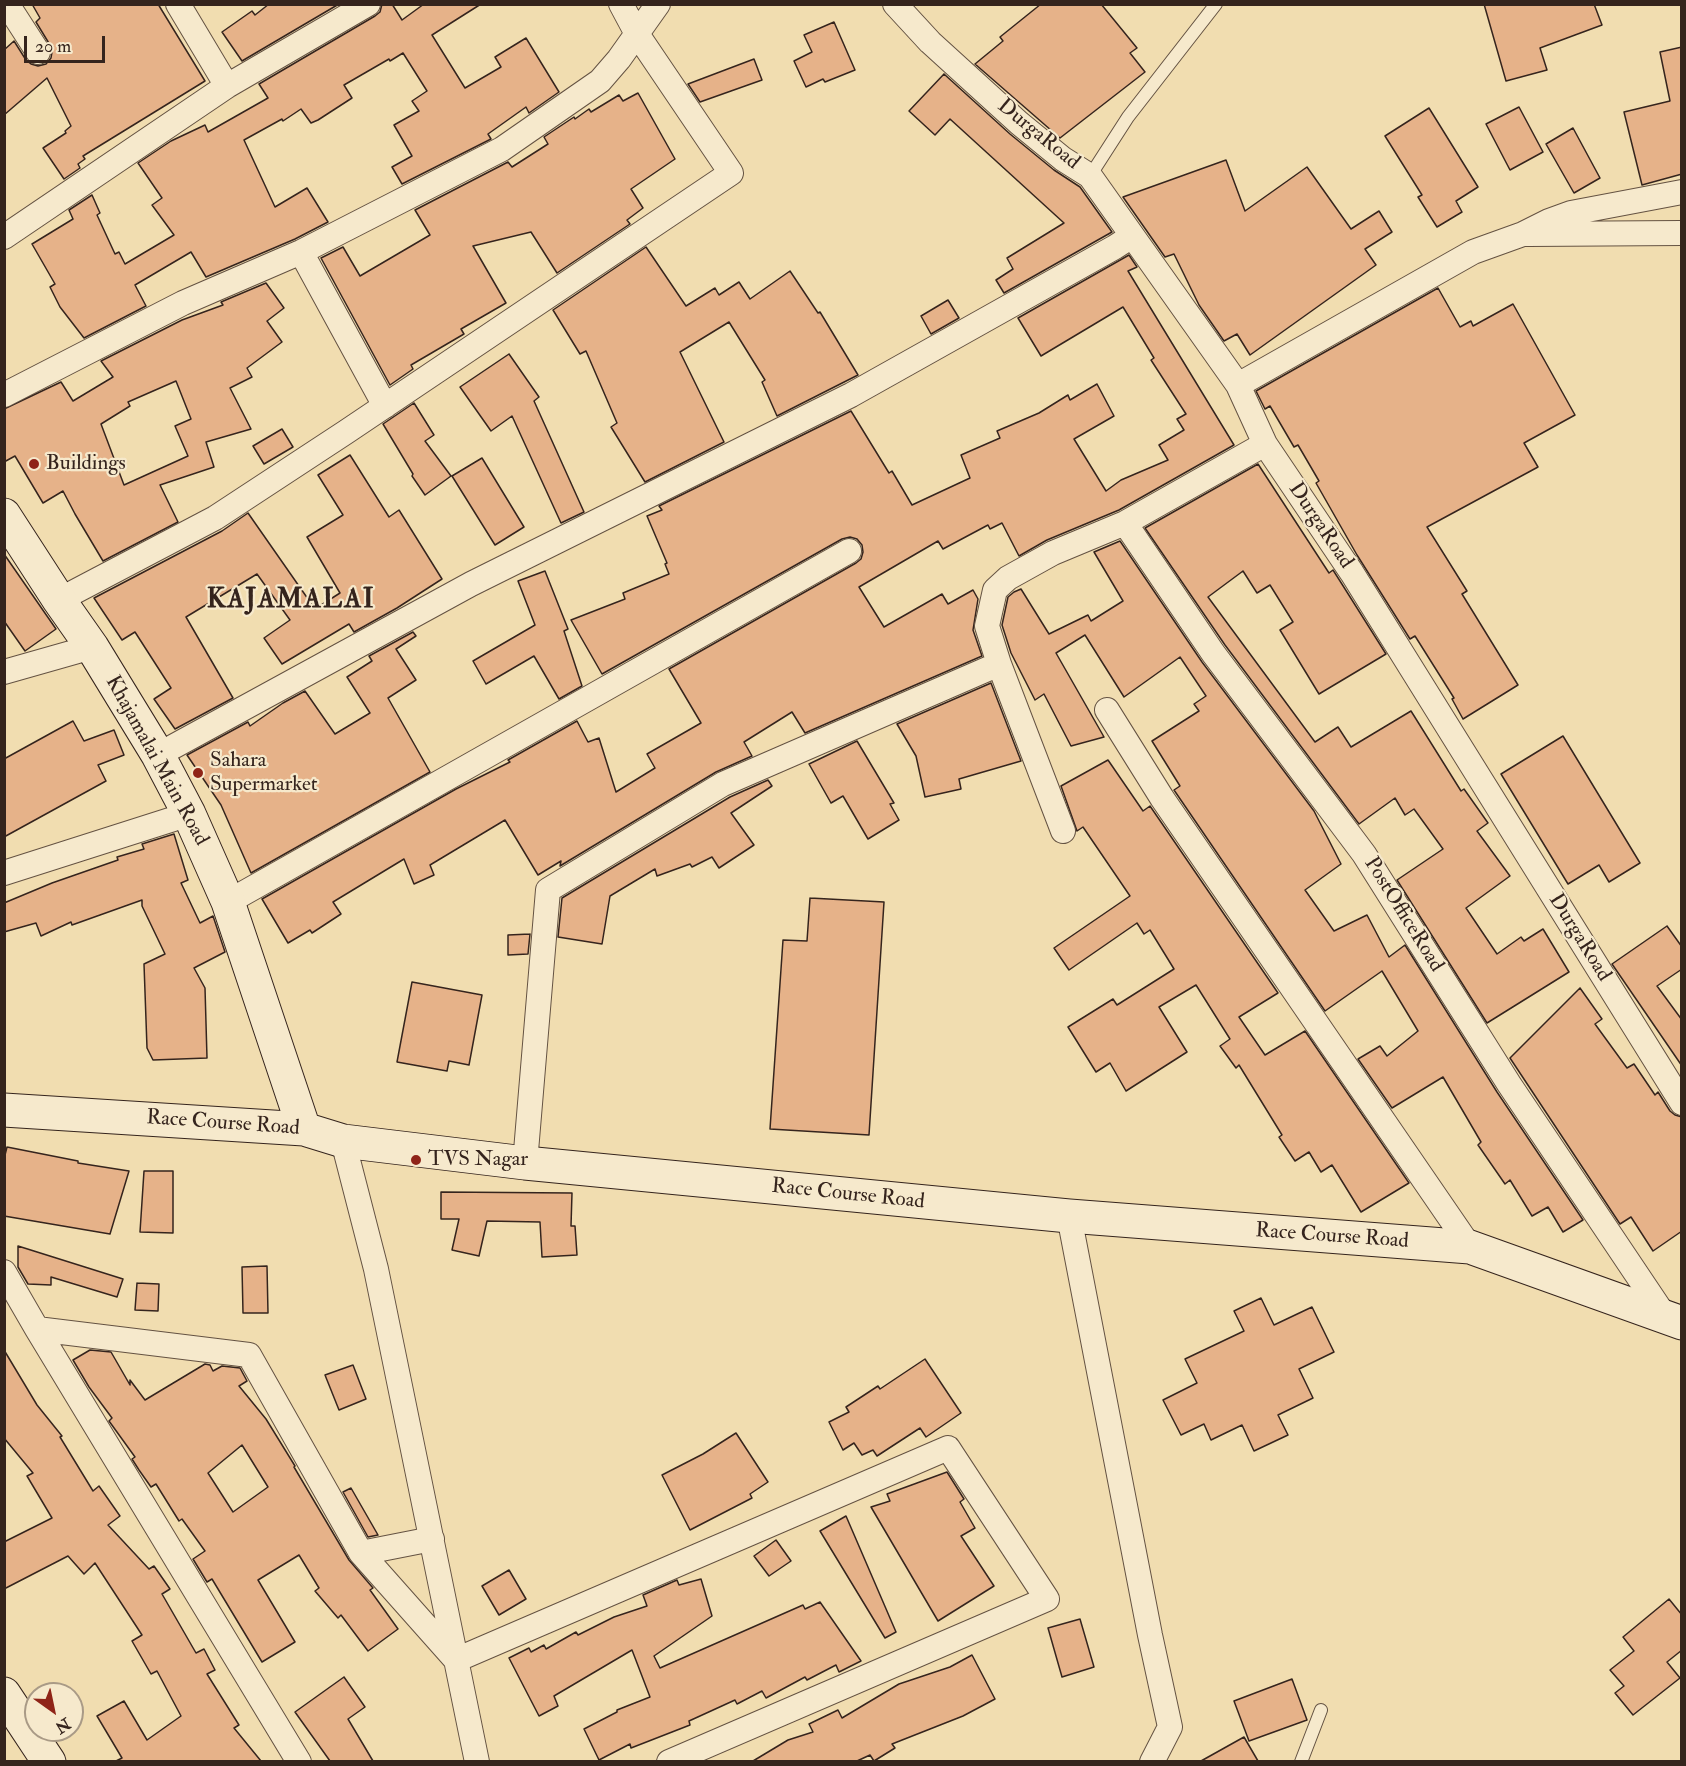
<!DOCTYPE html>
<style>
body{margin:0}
#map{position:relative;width:1686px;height:1766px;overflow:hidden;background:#f1ddb0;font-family:"IM FELL Double Pica",serif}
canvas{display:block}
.frame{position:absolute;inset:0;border:6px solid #35241d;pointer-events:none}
.north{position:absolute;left:24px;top:1682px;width:60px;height:60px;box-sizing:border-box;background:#f6e9cc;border:2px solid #a99a86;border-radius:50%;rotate:147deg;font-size:16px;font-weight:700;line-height:24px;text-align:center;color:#35241d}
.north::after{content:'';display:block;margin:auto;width:21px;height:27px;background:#8f2418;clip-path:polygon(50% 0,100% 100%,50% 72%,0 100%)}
.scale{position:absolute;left:24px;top:36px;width:81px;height:27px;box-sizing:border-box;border:3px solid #35241d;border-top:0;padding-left:8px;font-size:18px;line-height:21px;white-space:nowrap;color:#35241d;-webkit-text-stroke:4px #f6e9cc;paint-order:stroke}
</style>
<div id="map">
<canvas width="1686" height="1766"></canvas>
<div class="frame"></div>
<div class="north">N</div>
<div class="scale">20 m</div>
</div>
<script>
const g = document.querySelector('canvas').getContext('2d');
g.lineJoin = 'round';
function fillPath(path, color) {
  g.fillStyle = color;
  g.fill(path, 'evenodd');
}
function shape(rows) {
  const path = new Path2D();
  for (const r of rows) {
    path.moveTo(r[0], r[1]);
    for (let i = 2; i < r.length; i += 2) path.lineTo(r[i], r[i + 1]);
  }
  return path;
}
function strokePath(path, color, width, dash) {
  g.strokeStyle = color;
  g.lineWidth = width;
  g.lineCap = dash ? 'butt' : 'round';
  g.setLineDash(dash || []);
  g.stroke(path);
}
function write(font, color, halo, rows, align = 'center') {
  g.font = font + ' "IM FELL Double Pica",serif';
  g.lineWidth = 4.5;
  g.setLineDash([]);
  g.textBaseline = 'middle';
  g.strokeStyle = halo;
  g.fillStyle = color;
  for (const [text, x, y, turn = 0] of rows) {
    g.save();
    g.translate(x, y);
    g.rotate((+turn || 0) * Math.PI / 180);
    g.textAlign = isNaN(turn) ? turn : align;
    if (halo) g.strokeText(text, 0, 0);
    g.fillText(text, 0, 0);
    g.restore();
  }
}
const building = shape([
 [32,4,158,4,205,81,83,156,85,159,78,164,80,168,64,179,43,148,66,133,65,131,71,126,47,78,4,115,4,50,14,41,26,60,31,64,38,66,46,64,51,58,52,52,50,45,36,22,40,18,32,4],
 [269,4,339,4,242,61,222,32,252,11,255,15,269,4],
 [382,4,392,4,402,20,424,4,481,4,432,35,465,88,501,67,495,57,526,38,559,92,529,113,526,107,488,134,491,139,402,184,392,167,412,156,394,125,419,111,412,101,427,91,403,53,390,61,389,59,344,85,352,98,318,120,311,123,301,109,283,121,282,119,244,140,275,207,307,188,328,222,295,239,206,277,191,252,135,285,146,306,84,338,60,307,50,287,55,284,32,244,73,219,69,210,92,195,100,213,97,215,115,254,119,252,125,264,174,235,152,205,162,198,138,163,171,141,205,125,208,132,268,98,259,84,375,16,380,12,382,4],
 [1041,4,1101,4,1137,48,1130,53,1145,72,1060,138,975,64,1003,41,1000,37,1041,4],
 [1484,4,1594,4,1602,25,1540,48,1547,70,1506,81,1484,4],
 [834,22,855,70,825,82,823,79,806,87,794,61,812,52,804,35,834,22],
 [1682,47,1682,174,1642,185,1624,112,1670,101,1660,52,1682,47],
 [754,59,762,80,700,102,688,84,754,59],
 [944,74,1010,134,1054,170,1080,187,1112,232,1004,293,996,280,1013,269,1007,258,1064,223,950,119,935,135,909,111,944,74],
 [638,93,675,159,631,189,643,208,627,220,630,224,557,273,531,232,473,246,506,303,461,329,464,334,411,365,413,369,390,385,321,258,343,247,360,276,430,235,415,210,508,162,512,167,548,144,544,137,574,117,575,119,589,109,591,112,619,95,623,101,638,93],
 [1519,107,1543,152,1510,170,1486,124,1519,107],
 [1429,108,1478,187,1456,201,1462,212,1437,227,1418,197,1422,195,1385,136,1429,108],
 [1573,128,1600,178,1574,193,1546,144,1573,128],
 [1226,160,1245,211,1307,167,1351,229,1379,211,1392,232,1365,249,1376,265,1250,355,1237,334,1224,341,1199,305,1174,254,1165,257,1123,197,1226,160],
 [646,247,686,306,715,288,719,295,739,282,750,299,790,271,818,313,820,312,858,375,777,416,762,382,765,380,729,322,680,352,724,442,645,482,611,427,617,423,586,351,580,354,553,310,646,247],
 [1129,255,1137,267,1128,271,1234,445,1119,510,1047,540,1019,556,1002,523,990,529,988,525,943,549,938,541,859,587,884,627,942,594,948,604,973,590,978,599,973,630,982,656,805,733,792,712,744,742,752,756,716,772,560,866,561,861,538,875,505,820,430,865,434,875,414,884,404,859,333,902,341,914,312,933,310,930,288,943,262,899,456,789,510,762,508,760,577,721,588,742,599,738,616,792,655,768,647,754,701,723,669,669,856,563,861,559,863,552,862,545,857,539,850,537,842,539,602,674,571,620,625,599,623,593,669,574,665,564,667,563,647,516,662,510,659,506,851,411,889,473,892,471,912,505,970,478,961,455,1000,438,997,431,1039,413,1068,395,1070,400,1097,384,1114,416,1074,439,1106,491,1121,480,1168,460,1159,445,1184,430,1177,419,1186,414,1151,360,1154,358,1123,307,1041,356,1018,318,1129,255],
 [266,283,284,308,267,321,282,342,247,368,252,377,230,388,251,429,206,442,214,467,160,485,178,522,103,561,75,514,63,491,43,503,15,456,4,462,4,409,61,382,73,401,113,377,101,361,182,320,223,305,221,302,266,283],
 [176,381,191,419,175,426,188,456,124,485,101,424,130,406,128,402,176,381],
 [1438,288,1460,327,1471,321,1473,326,1513,304,1575,415,1524,443,1538,467,1427,527,1467,591,1462,594,1518,685,1463,719,1452,699,1454,698,1415,636,1410,639,1357,555,1316,483,1319,481,1298,445,1294,447,1270,406,1265,409,1256,391,1438,288],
 [948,300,959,318,931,334,921,316,948,300],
 [509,354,539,397,534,401,584,512,561,523,512,416,491,431,460,387,509,354],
 [414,403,434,435,425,441,451,476,425,495,412,476,413,474,383,424,414,403],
 [282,429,293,447,264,464,253,446,282,429],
 [350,455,389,517,399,510,442,579,397,608,354,632,349,624,282,664,264,638,290,620,257,574,186,617,233,698,175,729,154,699,171,688,135,632,122,640,94,598,222,531,248,513,315,609,340,593,307,537,343,515,318,475,350,455],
 [482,458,524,527,495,545,452,476,482,458],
 [1258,464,1329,573,1333,570,1340,581,1386,654,1319,694,1280,630,1293,622,1270,585,1257,593,1243,571,1208,597,1315,742,1338,727,1351,747,1411,711,1461,791,1464,789,1488,823,1477,831,1510,876,1466,908,1497,954,1521,937,1524,941,1543,929,1569,972,1487,1023,1397,880,1443,849,1414,809,1405,815,1395,798,1359,824,1225,645,1145,528,1258,464],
 [1120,541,1202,662,1314,811,1341,864,1305,890,1334,931,1367,915,1389,957,1405,945,1497,1092,1583,1220,1563,1232,1548,1207,1532,1216,1510,1180,1505,1184,1478,1145,1481,1142,1443,1077,1392,1108,1358,1059,1380,1046,1387,1056,1418,1031,1382,971,1325,1011,1174,790,1180,786,1152,741,1199,711,1194,704,1206,696,1180,657,1124,697,1085,635,1056,653,1104,737,1071,746,1044,694,1035,700,1011,653,1002,625,1008,597,1014,592,1021,589,1049,634,1088,615,1091,621,1123,601,1094,552,1120,541],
 [4,554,56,629,25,651,4,621,4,554],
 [545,571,568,629,564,631,582,686,559,699,534,656,486,684,473,661,535,625,518,581,545,571],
 [413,632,416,636,396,649,416,680,388,698,430,772,251,873,221,805,187,755,248,722,250,726,283,703,305,691,335,734,370,713,347,677,372,661,369,656,413,632],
 [991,683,1021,761,959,779,961,789,925,797,916,756,897,724,991,683],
 [73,721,84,741,114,730,124,755,98,765,106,781,4,837,4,759,73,721],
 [1563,736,1640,863,1609,882,1599,865,1568,884,1501,774,1563,736],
 [857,741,894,803,890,804,899,820,868,839,843,796,831,803,809,764,857,741],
 [1108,760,1143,811,1150,806,1278,993,1239,1017,1265,1055,1305,1031,1409,1183,1361,1212,1332,1165,1321,1172,1309,1152,1295,1161,1279,1137,1282,1135,1239,1065,1236,1068,1220,1046,1230,1039,1196,985,1159,1007,1187,1052,1126,1091,1110,1063,1096,1072,1068,1027,1113,999,1117,1005,1174,969,1150,930,1144,934,1137,923,1069,970,1054,948,1130,896,1083,827,1077,831,1061,786,1108,760],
 [768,780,772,786,731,813,754,845,719,868,712,857,692,867,690,864,657,876,655,869,610,896,602,944,558,937,562,898,730,797,768,780],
 [174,834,188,880,181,883,200,923,213,916,225,952,194,968,205,988,207,1058,153,1060,147,1048,144,964,165,954,142,906,142,900,72,925,71,922,41,936,36,923,4,932,4,903,52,883,118,860,117,857,144,849,142,844,174,834],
 [810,898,884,902,869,1135,770,1129,783,940,807,941,810,898],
 [1667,926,1682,947,1682,969,1657,986,1682,1020,1682,1066,1612,964,1667,926],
 [530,934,528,954,508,955,508,935,530,934],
 [412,982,482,995,469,1065,449,1061,447,1071,397,1062,412,982],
 [1580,988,1602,1019,1595,1024,1627,1068,1634,1064,1655,1095,1658,1092,1670,1111,1675,1115,1682,1117,1682,1231,1653,1251,1631,1217,1620,1224,1510,1058,1580,988],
 [7,1147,78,1161,78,1163,129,1171,110,1234,4,1216,4,1159,7,1147],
 [144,1171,173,1171,173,1233,140,1232,144,1171],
 [441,1192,572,1193,571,1226,575,1226,577,1255,542,1257,540,1222,487,1221,479,1256,452,1250,459,1219,441,1219,441,1192],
 [18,1246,123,1279,117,1297,51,1277,51,1285,28,1284,18,1267,18,1246],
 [267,1266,268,1313,243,1313,242,1267,267,1266],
 [137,1283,159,1284,158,1311,135,1310,137,1283],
 [1261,1298,1274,1325,1312,1307,1334,1352,1299,1369,1313,1398,1278,1415,1288,1435,1254,1451,1242,1425,1211,1440,1204,1424,1181,1435,1163,1400,1197,1383,1185,1359,1244,1331,1234,1311,1261,1298],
 [4,1350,37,1405,62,1436,60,1437,93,1491,99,1486,120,1516,108,1525,149,1569,154,1566,170,1589,162,1594,196,1653,204,1649,215,1670,207,1674,239,1725,234,1728,261,1761,116,1761,122,1758,97,1716,124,1701,147,1740,181,1716,157,1671,151,1674,132,1641,142,1635,95,1563,84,1574,68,1556,4,1589,4,1542,52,1518,27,1476,33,1473,4,1438,4,1350],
 [90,1350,111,1352,130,1385,130,1380,145,1400,205,1364,210,1365,213,1371,222,1366,240,1368,247,1381,239,1386,266,1419,295,1466,294,1467,349,1560,373,1588,370,1590,398,1629,368,1651,341,1615,338,1618,315,1591,319,1588,299,1555,258,1580,295,1642,262,1662,212,1579,207,1582,193,1559,205,1551,182,1519,179,1521,156,1484,151,1487,139,1470,132,1459,135,1457,109,1421,112,1418,89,1387,73,1360,90,1350],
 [242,1445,268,1487,233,1512,208,1473,242,1445],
 [925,1359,961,1413,926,1437,920,1428,877,1456,873,1450,862,1455,854,1443,843,1450,829,1422,849,1412,846,1407,878,1386,880,1389,925,1359],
 [353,1365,366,1399,339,1410,325,1375,353,1365],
 [736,1433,768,1482,750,1494,752,1498,690,1530,662,1475,703,1454,736,1433],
 [947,1472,964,1499,960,1502,975,1528,961,1536,994,1586,938,1621,871,1507,890,1501,887,1494,947,1472],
 [351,1488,378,1535,368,1537,343,1492,351,1488],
 [846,1516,896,1632,885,1638,820,1531,846,1516],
 [776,1540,791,1561,769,1576,754,1556,776,1540],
 [509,1570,526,1599,499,1615,482,1586,509,1570],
 [701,1579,712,1616,654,1656,660,1668,803,1605,805,1609,820,1602,861,1661,839,1672,836,1665,807,1680,805,1677,766,1698,762,1691,737,1704,735,1700,689,1721,690,1725,631,1748,630,1744,599,1760,584,1729,617,1712,617,1710,650,1697,632,1650,554,1696,558,1706,539,1716,509,1658,529,1648,531,1652,544,1645,546,1649,576,1632,578,1635,614,1617,647,1606,643,1595,677,1580,679,1585,701,1579],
 [1669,1599,1682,1615,1682,1650,1667,1662,1680,1678,1633,1715,1615,1693,1624,1686,1610,1670,1634,1651,1623,1637,1669,1599],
 [1080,1619,1094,1667,1062,1677,1048,1628,1080,1619],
 [972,1655,995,1699,963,1716,892,1744,895,1748,874,1761,870,1755,857,1761,753,1761,788,1740,813,1732,809,1724,838,1710,842,1718,899,1684,950,1667,972,1655],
 [344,1677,365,1707,348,1719,373,1761,330,1761,295,1712,344,1677],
 [1292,1679,1307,1720,1249,1741,1234,1701,1292,1679],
 [1244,1737,1258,1761,1201,1761,1244,1737]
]);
const lane = shape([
 [1090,176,1128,117,1216,4],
 [1301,1762,1321,1710]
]);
const street = shape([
 [7,4,38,52],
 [178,4,227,86],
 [895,4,930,42,1019,123,1063,159,1090,176,1238,385,1265,444,1352,573,1682,1103],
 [1528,234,1682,233],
 [4,237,227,86,368,4],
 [301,252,385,406],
 [1238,385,1473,252,1523,234,1549,221,1571,213,1682,192],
 [4,395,183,303,301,252,502,149,600,81,619,59,658,4],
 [1125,523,1213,653,1364,854,1509,1084,1666,1318],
 [59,600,215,518,346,432,731,173,637,34,621,4],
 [4,672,92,647],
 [1107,710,1162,798,1470,1247],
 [158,755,471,584,851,395,1115,247,1132,236],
 [1063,831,999,664,987,626,995,590,1008,578,1053,553,1125,523,1265,444],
 [4,873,189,814],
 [228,902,849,551],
 [343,1141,376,1269,477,1762],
 [525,1163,548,890,723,784,999,664],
 [1069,1216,1150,1635,1170,1727,1152,1762],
 [4,1272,37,1329,299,1762],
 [37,1329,249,1355,361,1553,456,1660,948,1448,1047,1599,669,1762],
 [361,1553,432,1539]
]);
const secondary = shape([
 [4,515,59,600,92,647,158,755,189,814,228,902,304,1129],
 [4,1110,304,1129,343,1141,525,1163,1069,1216,1470,1247,1682,1323],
 [4,1694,49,1762]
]);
const markers = [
 [34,464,6,"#8f2418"],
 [198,773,6,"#8f2418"],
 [416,1160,6,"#8f2418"]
];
const streetNames = [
 ["DurgaRoad",1038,135,39],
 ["DurgaRoad",1320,526,56],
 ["Khajamalai Main Road",156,761,61],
 ["PostOfficeRoad",1403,915,58],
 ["DurgaRoad",1579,938,58],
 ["Race Course Road",223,1124,4],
 ["Race Course Road",848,1195,6],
 ["Race Course Road",1332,1237,4]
];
const poiNames = [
 ["Buildings",46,464],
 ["Sahara",210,761],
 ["Supermarket",210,785],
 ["TVS Nagar",428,1160]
];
const districtNames = [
 ["KAJAMALAI",291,601]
];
fillPath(building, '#e6b289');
strokePath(building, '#35241d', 1.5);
strokePath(lane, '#645242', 14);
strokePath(street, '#645242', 26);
strokePath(secondary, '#35241d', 35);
strokePath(lane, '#f6e9cc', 12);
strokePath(street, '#f6e9cc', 24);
strokePath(secondary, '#f6e9cc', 33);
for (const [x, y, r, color] of markers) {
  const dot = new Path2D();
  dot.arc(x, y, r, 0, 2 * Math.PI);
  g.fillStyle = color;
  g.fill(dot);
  strokePath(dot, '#f6e9cc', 2);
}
write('21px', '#35241d', '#f6e9cc', streetNames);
write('21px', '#35241d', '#f6e9cc', poiNames, 'left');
g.letterSpacing = '1.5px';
write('bold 27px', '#35241d', '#f6e9cc', districtNames);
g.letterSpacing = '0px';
</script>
